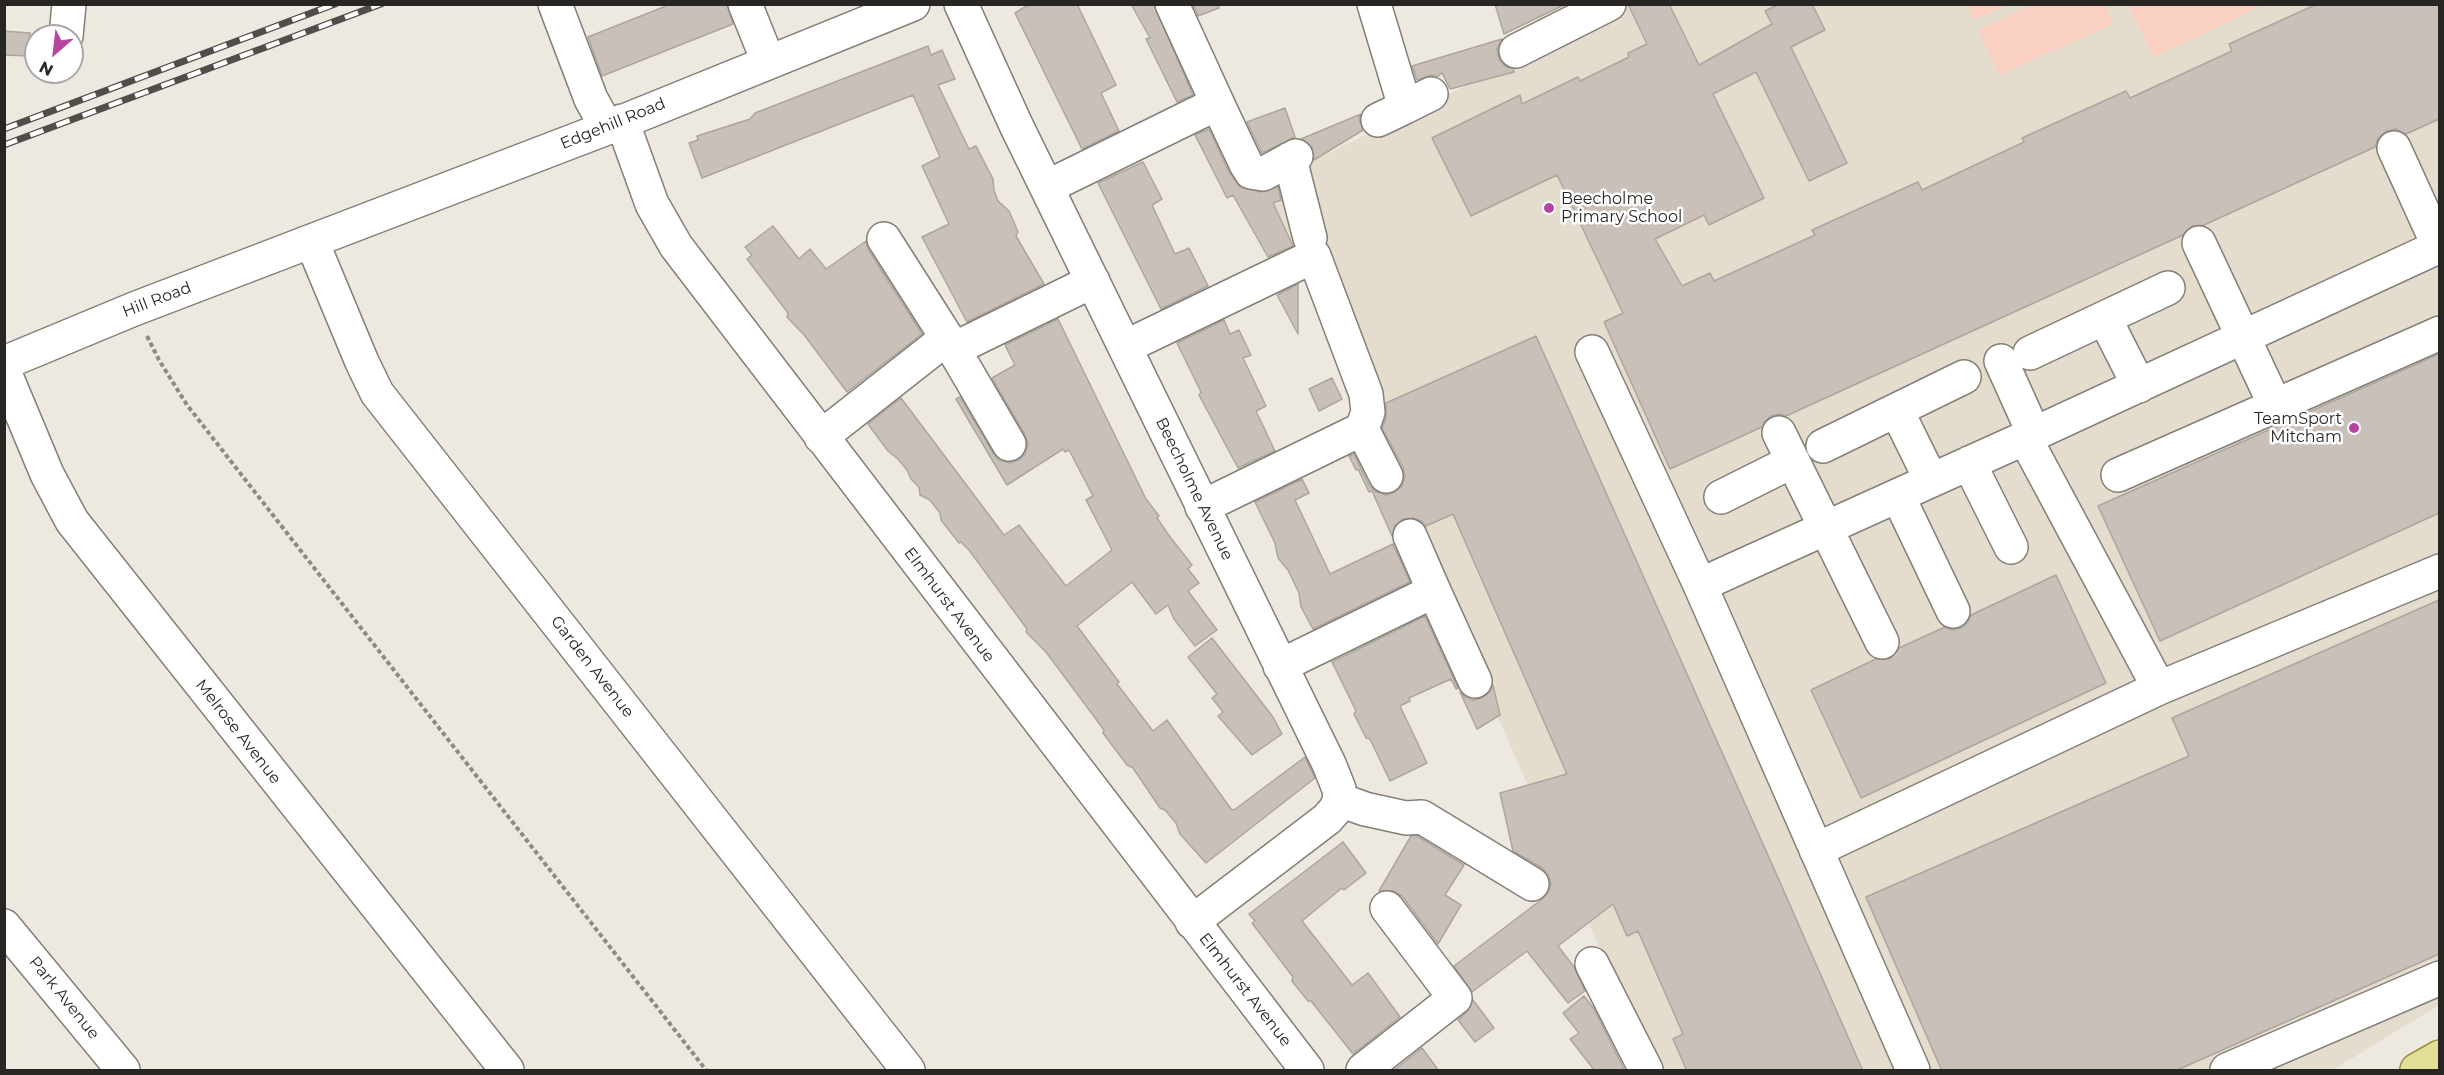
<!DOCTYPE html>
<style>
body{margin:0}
#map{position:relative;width:2444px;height:1075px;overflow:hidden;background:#eee9e0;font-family:Montserrat,sans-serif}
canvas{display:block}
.frame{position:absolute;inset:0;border:6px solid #282623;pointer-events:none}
.north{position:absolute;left:24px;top:24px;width:60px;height:60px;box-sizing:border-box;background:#fff;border:2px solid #a9a8a7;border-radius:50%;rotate:208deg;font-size:16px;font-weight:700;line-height:24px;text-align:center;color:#282623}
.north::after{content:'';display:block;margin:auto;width:21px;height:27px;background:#b745a0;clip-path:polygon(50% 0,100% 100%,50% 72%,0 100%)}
</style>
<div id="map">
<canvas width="2444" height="1075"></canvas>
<div class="frame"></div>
<div class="north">N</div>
</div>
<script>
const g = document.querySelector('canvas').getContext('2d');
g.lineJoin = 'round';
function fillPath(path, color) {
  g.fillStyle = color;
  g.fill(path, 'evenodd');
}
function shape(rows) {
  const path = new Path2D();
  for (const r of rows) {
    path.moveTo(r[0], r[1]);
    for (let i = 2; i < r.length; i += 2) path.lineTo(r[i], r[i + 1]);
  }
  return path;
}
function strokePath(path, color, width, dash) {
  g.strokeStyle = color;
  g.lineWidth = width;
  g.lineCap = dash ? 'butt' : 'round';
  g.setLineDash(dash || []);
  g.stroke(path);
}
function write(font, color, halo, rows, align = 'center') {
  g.font = font + ' Montserrat,sans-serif';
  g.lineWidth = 5;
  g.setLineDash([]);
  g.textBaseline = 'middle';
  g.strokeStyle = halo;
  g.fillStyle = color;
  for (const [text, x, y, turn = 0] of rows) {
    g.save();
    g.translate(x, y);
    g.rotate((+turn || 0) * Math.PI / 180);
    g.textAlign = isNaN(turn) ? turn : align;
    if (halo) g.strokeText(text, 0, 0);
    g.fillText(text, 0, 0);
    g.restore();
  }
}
const built = shape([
 [1629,5,2439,5,2439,1005,2333,1070,1653,1070,1301,270,1266,184]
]);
const green = shape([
 [2035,4,2106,5,2113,24,1999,75,1978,30],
 [1967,5,2010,5,1974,20],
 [2128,5,2263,5,2154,57]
]);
const building = shape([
 [671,4,727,4,733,24,602,76,588,37,671,4],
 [1030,4,1077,4,1116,85,1101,93,1119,131,1082,149,1015,13,1030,4],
 [1131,4,1154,4,1193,95,1177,102,1146,39,1150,38,1131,4],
 [1193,4,1218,4,1219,8,1198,16,1193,4],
 [1495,4,1566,4,1504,34,1495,4],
 [1628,4,1669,4,1699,65,1772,24,1765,11,1779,4,1812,4,1825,30,1791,47,1847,163,1809,181,1756,72,1713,94,1764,198,1709,225,1704,215,1655,239,1682,286,1710,273,1714,281,1815,235,1812,230,1918,182,1922,190,2024,142,2022,138,2126,91,2130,98,2232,51,2229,44,2317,4,2439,4,2439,119,2406,134,2396,129,2387,131,2378,138,2375,147,2204,225,2192,226,2183,235,1786,416,1780,414,1771,416,1764,422,1762,427,1670,469,1604,322,1623,313,1557,175,1471,216,1432,138,1520,95,1522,104,1578,77,1580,81,1629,57,1628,53,1647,44,1628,4],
 [4,31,30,33,28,56,4,55,4,31],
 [1502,39,1497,49,1499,59,1505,66,1513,69,1514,72,1450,89,1442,73,1437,77,1432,75,1417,80,1412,66,1502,39],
 [928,46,931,55,942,50,955,79,938,85,969,149,976,146,993,179,994,191,998,201,1009,211,1018,232,1016,236,1044,284,967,322,922,237,949,224,922,166,940,157,913,95,702,178,689,143,698,140,697,136,750,119,755,113,928,46],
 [1285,108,1295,137,1262,153,1247,122,1285,108],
 [1361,114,1359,119,1363,130,1314,160,1312,147,1301,139,1361,114],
 [1209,129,1229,172,1240,187,1261,192,1278,187,1281,200,1273,203,1293,246,1268,257,1233,195,1227,198,1195,135,1209,129],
 [1143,162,1162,199,1152,205,1175,254,1189,248,1208,286,1161,309,1098,183,1143,162],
 [773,226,799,259,810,249,826,269,866,241,868,249,922,334,847,392,805,336,787,317,788,313,747,259,752,255,745,247,773,226],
 [1298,284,1298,334,1277,295,1298,284],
 [1058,319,1146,499,1159,516,1157,518,1170,537,1192,565,1188,569,1199,583,1188,591,1217,630,1195,646,1174,619,1168,605,1156,614,1132,582,1077,626,1119,682,1117,684,1153,731,1167,720,1231,809,1234,810,1305,757,1315,778,1206,863,1180,834,1176,823,1165,810,1160,808,1133,768,1127,765,1103,733,1104,730,1084,703,1046,652,1026,632,1027,629,969,550,961,542,959,543,941,520,940,513,930,500,920,495,919,487,911,479,907,470,898,459,888,451,868,424,901,398,1004,535,1019,525,1066,586,1112,550,1086,500,1093,496,1069,450,1065,452,1063,449,1007,485,956,399,960,397,993,453,999,460,1010,463,1019,460,1025,454,1028,444,1025,435,992,378,1015,365,1005,345,1058,319],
 [1224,320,1230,334,1239,330,1251,355,1243,358,1266,406,1256,411,1275,451,1238,468,1199,395,1201,392,1177,343,1224,320],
 [1536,336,1775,871,1863,1071,1687,1071,1673,1039,1683,1034,1638,931,1627,936,1613,904,1558,946,1574,967,1585,991,1568,1003,1527,951,1472,992,1454,966,1541,900,1548,893,1551,885,1549,876,1542,868,1513,851,1500,793,1567,774,1453,514,1426,526,1421,521,1413,518,1403,519,1395,525,1392,536,1372,491,1369,492,1358,469,1356,470,1349,456,1354,454,1369,485,1375,491,1386,495,1395,492,1402,486,1405,476,1403,467,1382,428,1386,418,1386,403,1536,336],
 [2439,354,2439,513,2160,641,2098,506,2439,354],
 [1332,378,1342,399,1319,411,1309,389,1332,378],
 [1302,479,1309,493,1295,500,1330,574,1393,544,1410,582,1313,629,1301,607,1299,593,1288,570,1278,558,1275,543,1255,502,1302,479],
 [2056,575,2106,683,1861,798,1811,690,1876,659,1890,659,1899,648,1945,627,1952,630,1961,628,1968,622,1971,615,2056,575],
 [2439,600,2439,954,2175,1071,1942,1071,1866,897,2189,756,2172,718,2439,600],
 [1425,616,1458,688,1456,689,1451,679,1409,698,1410,701,1400,706,1427,763,1390,781,1370,739,1366,738,1354,714,1356,711,1332,662,1425,616],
 [1212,638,1273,717,1282,734,1252,755,1218,716,1223,712,1212,698,1217,694,1188,657,1212,638],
 [1493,685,1500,715,1477,729,1460,692,1465,697,1473,700,1482,698,1490,692,1493,685],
 [1411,836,1417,836,1464,865,1445,895,1461,905,1438,944,1402,896,1394,891,1379,891,1411,836],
 [1343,842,1366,873,1344,890,1342,888,1302,921,1352,985,1368,973,1400,1017,1353,1054,1311,1001,1308,1001,1292,981,1293,977,1252,923,1255,921,1249,914,1343,842],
 [1584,996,1594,1009,1625,1071,1595,1071,1570,1039,1579,1033,1563,1013,1584,996],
 [1473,1000,1494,1028,1475,1042,1458,1020,1467,1012,1473,1000],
 [1422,1048,1439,1071,1393,1071,1422,1048]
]);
const path = shape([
 [147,336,159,360,187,405,706,1070]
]);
const minor = shape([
 [555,4,591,99,607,128],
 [745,4,768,61],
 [961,4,1016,125,1329,764,1339,789,1340,800,1335,810,1327,819,1192,922],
 [1172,4,1221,111],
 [1374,4,1405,107,1431,94],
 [66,36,69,4],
 [1516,51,1609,4],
 [1378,120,1405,107],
 [622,121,652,204,676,246,1307,1070],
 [2394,148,2440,249],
 [1290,159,1310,238],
 [1047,187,1210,107,1221,111,1246,164,1251,172,1263,174,1296,156],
 [884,239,947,338,1009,444],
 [312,242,362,362,377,393,908,1070],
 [2199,243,2275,405],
 [2105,319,2139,386],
 [1125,347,1314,256,1366,394,1368,412,1362,429],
 [954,349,1093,281],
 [1592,352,1700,585,1913,1070],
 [2030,353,2168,288],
 [2001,361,2034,434],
 [4,363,134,309,607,128,913,4],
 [4,371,47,474,72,521,507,1070],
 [1897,411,1931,480],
 [1779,433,1882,642],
 [821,437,947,338],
 [2025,438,2159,688],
 [1823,446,1964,377],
 [1969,463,2011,547],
 [2118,475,2440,333],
 [1898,496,1953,611],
 [1721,497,1793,461],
 [1202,507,1362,429,1386,476],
 [1410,536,1434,591],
 [1700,585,2025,438,2440,246],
 [1280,666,1434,591,1475,681],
 [1340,800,1365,809,1406,818,1422,817,1532,884],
 [1816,850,2159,688,2440,571],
 [4,926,123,1070],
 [1592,964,1646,1070],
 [1363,1070,1455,998,1387,908],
 [2227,1070,2440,978]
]);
const major = shape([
 [2417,1070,2440,1057]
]);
const rail = shape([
 [4,129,335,4],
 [4,145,381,4]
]);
const markers = [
 [1549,208,6,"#b745a0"],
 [2354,428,6,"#b745a0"]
];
const streetNames = [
 ["Edgehill Road",613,124,-22],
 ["Hill Road",157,300,-21],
 ["Beecholme Avenue",1194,489,64],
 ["Elmhurst Avenue",949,605,53],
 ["Garden Avenue",592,667,52],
 ["Melrose Avenue",238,732,52],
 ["Elmhurst Avenue",1245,990,52],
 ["Park Avenue",64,998,51]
];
const poiNames = [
 ["Beecholme",1561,199],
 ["Primary School",1561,217],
 ["TeamSport",2342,419,"right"],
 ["Mitcham",2342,437,"right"]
];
fillPath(built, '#e4dccd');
fillPath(green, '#f9d0c1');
fillPath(building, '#c8c0b9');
strokePath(building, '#ada59e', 1.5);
strokePath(minor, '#847f77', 36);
strokePath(major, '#969040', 36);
strokePath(path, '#8e8b85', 4, [4.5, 3]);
strokePath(minor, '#fff', 33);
strokePath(major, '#e3df96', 33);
strokePath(rail, '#514e4a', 7);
strokePath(rail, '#fff', 4.5, [14]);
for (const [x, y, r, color] of markers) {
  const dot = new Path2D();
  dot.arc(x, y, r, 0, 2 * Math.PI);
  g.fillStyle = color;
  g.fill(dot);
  strokePath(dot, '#fff', 2);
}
write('16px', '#282623', '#fff', streetNames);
write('16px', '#282623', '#fff', poiNames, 'left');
</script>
